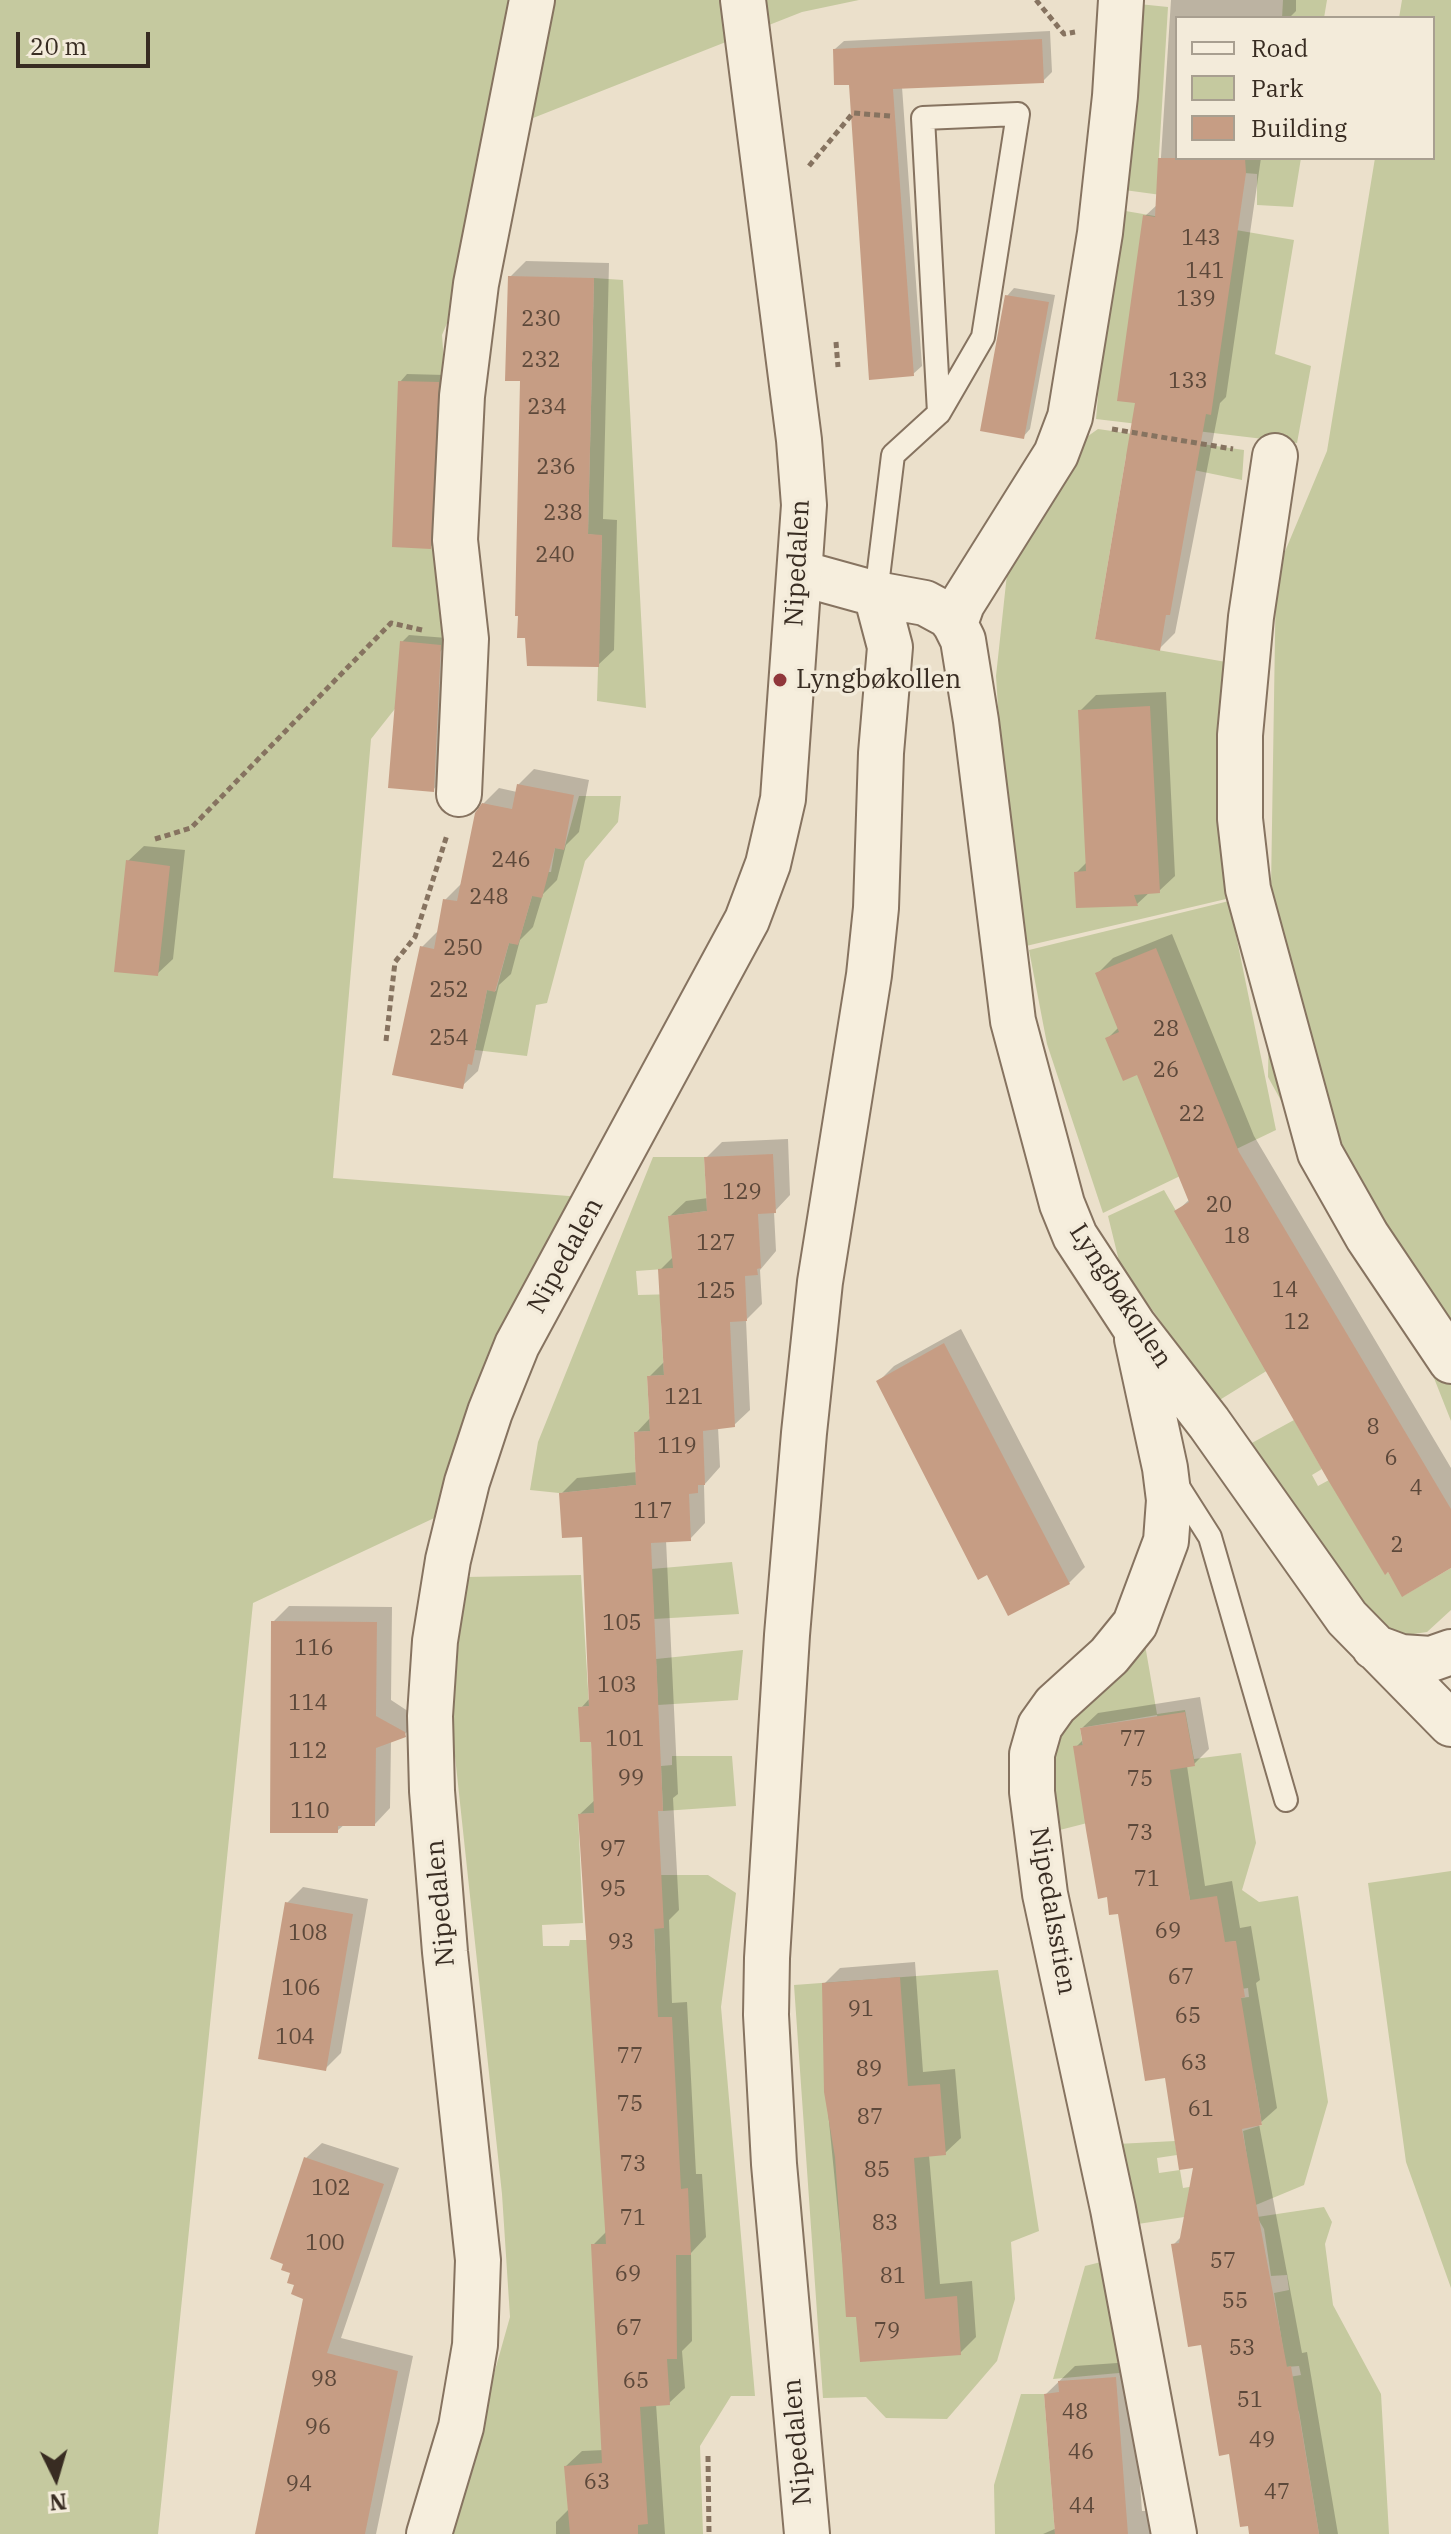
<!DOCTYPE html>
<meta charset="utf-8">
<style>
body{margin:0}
#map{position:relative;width:1451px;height:2534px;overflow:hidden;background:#ebe0cb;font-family:"IBM Plex Serif",serif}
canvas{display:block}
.legend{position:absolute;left:1175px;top:16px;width:260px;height:144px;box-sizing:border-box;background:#f3ebda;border:2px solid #a89f90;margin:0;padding:10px 14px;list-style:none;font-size:24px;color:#382c22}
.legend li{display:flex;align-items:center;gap:16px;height:40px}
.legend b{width:40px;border:2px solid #a89f90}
.north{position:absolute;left:16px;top:2438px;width:80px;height:80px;-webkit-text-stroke:6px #f3ebda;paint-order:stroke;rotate:175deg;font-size:22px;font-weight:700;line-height:32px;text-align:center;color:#382c22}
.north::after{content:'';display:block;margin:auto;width:28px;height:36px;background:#382c22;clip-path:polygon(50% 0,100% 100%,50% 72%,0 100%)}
.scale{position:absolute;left:16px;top:32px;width:134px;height:36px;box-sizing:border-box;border:4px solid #382c22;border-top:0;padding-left:10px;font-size:24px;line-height:28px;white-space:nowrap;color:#382c22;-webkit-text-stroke:6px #f3ebda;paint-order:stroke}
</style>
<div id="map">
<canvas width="1451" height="2534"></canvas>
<ul class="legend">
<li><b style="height:10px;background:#f6eedd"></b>Road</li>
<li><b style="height:22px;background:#c5c99f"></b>Park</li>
<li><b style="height:22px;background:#c69d84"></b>Building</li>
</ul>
<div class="north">N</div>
<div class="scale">20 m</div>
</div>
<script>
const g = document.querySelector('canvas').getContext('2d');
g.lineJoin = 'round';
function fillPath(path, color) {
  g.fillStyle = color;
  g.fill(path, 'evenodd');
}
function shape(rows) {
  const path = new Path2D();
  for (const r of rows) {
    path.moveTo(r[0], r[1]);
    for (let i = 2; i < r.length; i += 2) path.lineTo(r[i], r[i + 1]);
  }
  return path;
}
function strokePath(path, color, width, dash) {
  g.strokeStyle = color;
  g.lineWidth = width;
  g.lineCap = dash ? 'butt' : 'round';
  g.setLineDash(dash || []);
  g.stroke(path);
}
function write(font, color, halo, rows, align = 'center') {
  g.font = font + ' "IBM Plex Serif",serif';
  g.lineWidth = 7;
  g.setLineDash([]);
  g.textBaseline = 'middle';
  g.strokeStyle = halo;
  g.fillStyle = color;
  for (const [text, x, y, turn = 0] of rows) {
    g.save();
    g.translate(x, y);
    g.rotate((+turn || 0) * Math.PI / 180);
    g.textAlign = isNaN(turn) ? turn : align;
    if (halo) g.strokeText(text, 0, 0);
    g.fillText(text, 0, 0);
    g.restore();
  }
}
const green = shape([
 [0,0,859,0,802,12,533,118,442,335,463,623,371,739,333,1178,608,1199,462,1505,253,1603,158,2534,0,2534],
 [1283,0,1327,0,1324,18,1282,18],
 [1402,0,1451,0,1451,1421,1434,1378,1268,1077,1276,573,1327,451,1375,158,1433,158,1433,18,1399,18],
 [1129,3,1168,7,1158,171,1198,200,1117,189],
 [1245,158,1301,158,1293,207,1257,205,1257,174,1244,173],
 [1114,209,1294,240,1275,354,1311,366,1297,443,1096,419],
 [594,278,623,280,646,708,597,701,602,536,588,534],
 [1098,429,1244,450,1242,480,1126,456,1095,639,1226,662,1221,683,1218,802,1226,899,1026,946,1005,817,996,676,1007,574,1074,446],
 [579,796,621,796,618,822,585,861,547,1003,536,1005,527,1056,475,1050,487,990,496,991,509,943,518,944,532,896,546,872,551,872,555,848,564,849],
 [1229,901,1276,1130,1103,1213,1047,1044,1029,950],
 [653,1157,704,1157,707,1211,668,1216,692,1267,636,1271,638,1295,677,1294,678,1321,661,1323,664,1375,647,1376,650,1431,634,1432,636,1485,559,1493,530,1490,538,1442],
 [1164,1190,1268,1370,1218,1401,1120,1265,1108,1216],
 [1294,1420,1322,1469,1312,1475,1318,1486,1329,1480,1385,1574,1388,1572,1403,1596,1451,1568,1451,1610,1427,1632,1400,1636,1360,1603,1250,1444],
 [732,1562,739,1614,654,1619,651,1569],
 [581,1575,589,1706,579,1707,580,1741,591,1742,595,1813,578,1814,583,1923,542,1925,543,1946,569,1946,570,1940,587,1940,656,1974,652,1875,708,1875,736,1893,721,2007,755,2396,731,2396,700,2446,703,2534,449,2534,510,2317,502,2194,451,1719,465,1577],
 [1144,1639,1157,1714,1185,1710,1194,1759,1241,1753,1256,1843,1242,1890,1259,1902,1298,1896,1328,2102,1304,2185,1251,2207,1131,2225,1117,2144,1175,2141,1177,2155,1157,2158,1159,2173,1180,2170,1183,2188,1250,2177,1243,2131,1262,2125,1255,2082,1222,2000,1249,1997,1248,1988,1221,1992,1236,1941,1214,1944,1190,1900,1157,1715,1080,1728,1095,1821,1052,1832,1046,1764,1059,1724],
 [743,1650,738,1700,658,1705,656,1659],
 [672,1756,732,1756,736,1806,663,1811,661,1766,672,1765],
 [1451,1871,1451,2288,1406,2162,1368,1883],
 [998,1970,1039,2231,1011,2242,1015,2299,997,2361,947,2419,886,2418,866,2397,823,2398,794,1985],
 [1324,2207,1332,2222,1325,2244,1333,2305,1381,2394,1389,2534,1319,2534,1299,2412,1277,2379,1301,2375,1299,2366,1286,2367,1274,2293,1289,2290,1287,2275,1271,2276,1264,2229,1257,2217],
 [1105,2261,1130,2372,1053,2379,1085,2266],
 [1021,2394,1044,2394,1055,2534,995,2534,994,2485]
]);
const shadow = shape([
 [1171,0,1296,0,1296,11,1289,18,1177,18,1177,158,1261,158,1226,397,1220,403,1175,633,1159,649,1137,402,1145,216,1158,204],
 [1050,31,1052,72,1043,81,902,87,922,366,913,374,851,83,835,49,844,41],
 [526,261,609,263,603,519,617,520,614,650,598,665,522,379,510,277],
 [1014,288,1055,295,1030,429,1023,437,1007,296],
 [407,374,445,375,438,540,430,547,400,382],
 [409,635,447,638,440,782,433,790,402,642],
 [1166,692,1175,876,1159,891,1150,892,1137,904,1078,906,1076,873,1087,862,1080,711,1096,695],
 [534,769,589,780,579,832,566,845,557,880,543,894,533,927,520,940,511,974,499,985,478,1071,462,1086,422,947,438,931,445,900,461,884,483,804,499,788,517,792,518,785],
 [144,846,185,850,173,959,157,974,128,861],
 [1172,934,1254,1136,1451,1468,1451,1566,1177,1211,1190,1199,1138,1073,1108,1038,1119,1027,1097,974,1113,958],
 [788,1139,790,1195,774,1212,776,1251,760,1270,762,1304,746,1320,750,1410,734,1425,718,1427,720,1467,704,1485,705,1523,690,1539,666,1540,678,1794,673,1798,679,1910,669,1920,672,2003,687,2002,696,2174,702,2174,706,2237,691,2253,692,2341,682,2351,685,2388,669,2403,656,2404,665,2534,556,2534,556,2522,569,2509,566,2466,582,2451,604,2450,593,2245,608,2230,580,1814,596,1799,593,1740,581,1708,590,1698,584,1535,561,1494,577,1478,637,1472,636,1433,651,1417,649,1377,665,1361,660,1270,674,1256,670,1216,686,1201,708,1198,706,1158,722,1142],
 [961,1329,1085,1567,1069,1583,878,1382,894,1366],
 [289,1606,392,1607,391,1700,420,1719,404,1735,391,1740,390,1808,375,1824,345,1824,337,1831,273,1622],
 [1200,1697,1209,1749,1194,1764,1187,1766,1205,1886,1232,1881,1240,1928,1251,1926,1260,1980,1256,1983,1277,2108,1259,2124,1302,2353,1307,2352,1338,2534,1251,2534,1203,2343,1173,2245,1182,2236,1196,2166,1119,1912,1076,1747,1084,1739,1082,1728,1098,1713],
 [303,1887,368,1899,341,2053,325,2069,287,1903],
 [915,1962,923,2072,955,2069,961,2138,945,2153,929,2155,940,2284,972,2281,976,2337,960,2353,858,2315,848,2315,826,2091,824,1984,840,1968],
 [322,2143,399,2168,341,2338,413,2356,376,2534,257,2534,305,2297,306,2158],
 [1131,2362,1142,2511,1147,2511,1147,2517,1160,2516,1162,2534,1043,2534,1057,2528,1046,2394,1075,2366]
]);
const building = shape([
 [1042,39,1044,83,893,89,914,376,869,380,849,85,834,85,833,49],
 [1158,158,1245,158,1246,173,1211,415,1206,414,1170,615,1166,615,1160,651,1095,639,1135,403,1117,401,1143,215,1155,217],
 [508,276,594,278,588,534,602,535,599,667,527,666,525,638,517,638,518,616,515,616,520,381,505,381],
 [1005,295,1049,302,1024,439,980,431],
 [398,381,439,382,431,549,392,547],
 [400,641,441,645,434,792,388,788],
 [1150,706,1160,893,1134,895,1138,906,1076,908,1074,872,1086,871,1078,710],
 [517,784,574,795,564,850,555,848,542,898,532,896,518,945,509,943,495,992,487,990,472,1065,468,1064,463,1089,392,1075,420,946,434,949,443,899,457,901,475,813,482,803,512,809],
 [126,860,170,866,158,976,114,972],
 [1156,948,1239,1152,1451,1509,1451,1568,1402,1597,1388,1572,1385,1575,1328,1480,1174,1211,1189,1202,1137,1075,1123,1081,1105,1038,1119,1032,1095,973],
 [773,1154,776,1213,758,1214,761,1268,757,1269,758,1275,745,1276,747,1321,730,1322,735,1427,703,1431,705,1485,698,1485,698,1493,689,1494,691,1541,651,1543,663,1811,658,1811,664,1928,654,1929,658,2017,672,2017,681,2189,688,2188,691,2255,676,2255,677,2359,667,2359,670,2405,640,2407,648,2524,638,2525,638,2534,570,2534,564,2466,602,2463,591,2244,606,2244,578,1814,594,1813,591,1742,580,1742,578,1707,589,1706,582,1537,562,1538,559,1493,636,1485,634,1432,650,1431,647,1376,664,1375,658,1269,673,1268,668,1216,707,1211,704,1157],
 [944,1343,1070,1584,1008,1616,987,1575,978,1580,876,1381],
 [271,1621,377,1622,376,1716,405,1732,406,1737,376,1748,375,1826,338,1826,338,1833,270,1833],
 [1185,1712,1195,1766,1170,1770,1190,1900,1217,1896,1225,1942,1236,1941,1245,1997,1241,1998,1262,2125,1242,2129,1287,2367,1291,2366,1319,2534,1249,2534,1248,2526,1240,2527,1229,2454,1219,2456,1201,2345,1188,2347,1171,2244,1179,2243,1193,2168,1179,2170,1165,2078,1145,2081,1118,1914,1109,1915,1107,1897,1098,1899,1086,1830,1073,1746,1083,1745,1080,1728],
 [285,1902,353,1914,326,2071,258,2059],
 [900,1977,908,2086,940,2084,946,2155,914,2158,925,2299,957,2296,961,2355,860,2362,856,2317,846,2317,835,2157,824,2092,822,1983],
 [304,2157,384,2184,327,2353,398,2371,365,2534,255,2534,303,2299,291,2294,294,2285,287,2283,290,2273,281,2270,283,2264,270,2259],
 [1116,2377,1128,2534,1055,2534,1044,2394,1059,2392,1058,2381]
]);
const path = shape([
 [1036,0,1064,34,1075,32],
 [809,166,853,113,890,116],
 [836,342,838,367],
 [1112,429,1233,449],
 [155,839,191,828,391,623,422,630],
 [386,1041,395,962,415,937,447,835],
 [708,2456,709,2534]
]);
const service = shape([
 [876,594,893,455,939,413,923,118,1018,114,983,337,939,413],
 [1175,1482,1210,1537,1286,1800]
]);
const minor = shape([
 [1275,456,1251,617,1240,735,1240,819,1248,889,1320,1153,1367,1236,1451,1361],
 [800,573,876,594,925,603,949,616,955,624,963,640,976,721,1013,1021,1062,1204,1075,1236,1134,1326,1209,1423,1347,1618,1451,1724],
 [955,624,962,604,1056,454,1070,417,1100,233,1115,96,1121,0],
 [459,794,466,639,455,540,462,396,476,284,532,0],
 [1137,1339,1165,1468,1169,1500,1166,1541,1135,1624,1109,1656,1055,1705,1040,1726,1032,1754,1032,1792,1045,1894,1113,2209,1174,2534],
 [1374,1647,1401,1657,1431,1659,1451,1652],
 [807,2534,774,2164,766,2015,767,1958,787,1635,804,1433,820,1282,869,975,876,908,881,753,890,647,876,594]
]);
const tertiary = shape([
 [429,2534,461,2427,475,2345,478,2260,445,1952,432,1791,430,1716,435,1641,448,1560,467,1482,490,1412,517,1345,747,920,768,864,783,799,804,505,799,440,743,0]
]);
const markers = [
 [780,680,8,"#90363a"]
];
const numberNames = [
 ["143",1201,239],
 ["141",1205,272],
 ["139",1196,300],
 ["230",541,320],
 ["232",541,361],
 ["133",1188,382],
 ["234",547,408],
 ["236",556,468],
 ["238",563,514],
 ["240",555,556],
 ["246",511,861],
 ["248",489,898],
 ["250",463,949],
 ["252",449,991],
 ["28",1166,1030],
 ["254",449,1039],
 ["26",1166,1071],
 ["22",1192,1115],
 ["129",742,1193],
 ["20",1219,1206],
 ["18",1237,1237],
 ["127",716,1244],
 ["14",1285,1291],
 ["125",716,1292],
 ["12",1297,1323],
 ["121",684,1398],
 ["8",1373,1428],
 ["119",677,1447],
 ["6",1391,1459],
 ["4",1416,1489],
 ["117",653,1512],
 ["2",1397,1546],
 ["105",622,1624],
 ["116",314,1649],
 ["103",617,1686],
 ["114",308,1704],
 ["101",625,1740],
 ["77",1133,1740],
 ["112",308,1752],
 ["99",631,1779],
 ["75",1140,1780],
 ["110",310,1812],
 ["73",1140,1834],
 ["97",613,1850],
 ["71",1147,1880],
 ["95",613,1890],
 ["69",1168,1932],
 ["108",308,1934],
 ["93",621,1943],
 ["67",1181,1978],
 ["106",301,1989],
 ["91",861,2010],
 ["65",1188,2017],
 ["104",295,2038],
 ["77",630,2057],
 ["63",1194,2064],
 ["89",869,2070],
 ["75",630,2105],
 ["61",1201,2110],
 ["87",870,2118],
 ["73",633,2165],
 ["85",877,2171],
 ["102",331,2189],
 ["71",633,2219],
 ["83",885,2224],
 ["100",325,2244],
 ["57",1223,2262],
 ["69",628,2275],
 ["81",893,2277],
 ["55",1235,2302],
 ["67",629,2329],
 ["79",887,2332],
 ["53",1242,2349],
 ["98",324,2380],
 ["65",636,2382],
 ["51",1250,2401],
 ["48",1075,2413],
 ["96",318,2428],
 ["49",1262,2441],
 ["46",1081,2453],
 ["63",597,2483],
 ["94",299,2485],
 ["47",1277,2493],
 ["44",1082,2507]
];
const streetNames = [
 ["Nipedalen",798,563,-87],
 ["Nipedalen",566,1256,-61],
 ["Lyngbøkollen",1120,1296,57],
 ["Nipedalen",441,1903,-95],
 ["Nipedalsstien",1052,1911,80],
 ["Nipedalen",798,2442,-95]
];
const poiNames = [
 ["Lyngbøkollen",796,680]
];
fillPath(green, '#c5c99f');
fillPath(shadow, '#0003');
fillPath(building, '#c69d84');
strokePath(service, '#867360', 26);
strokePath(minor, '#867360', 48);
strokePath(tertiary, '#867360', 48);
strokePath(path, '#867360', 5, [6, 4]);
strokePath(service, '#f6eedd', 22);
strokePath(minor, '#f6eedd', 44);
strokePath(tertiary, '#f6eedd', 44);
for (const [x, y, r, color] of markers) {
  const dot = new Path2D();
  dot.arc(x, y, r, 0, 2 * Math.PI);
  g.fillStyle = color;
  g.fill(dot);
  strokePath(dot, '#f3ebda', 3);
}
write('22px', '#5c483a', null, numberNames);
write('26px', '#382c22', '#f3ebda', streetNames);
write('26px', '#382c22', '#f3ebda', poiNames, 'left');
</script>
